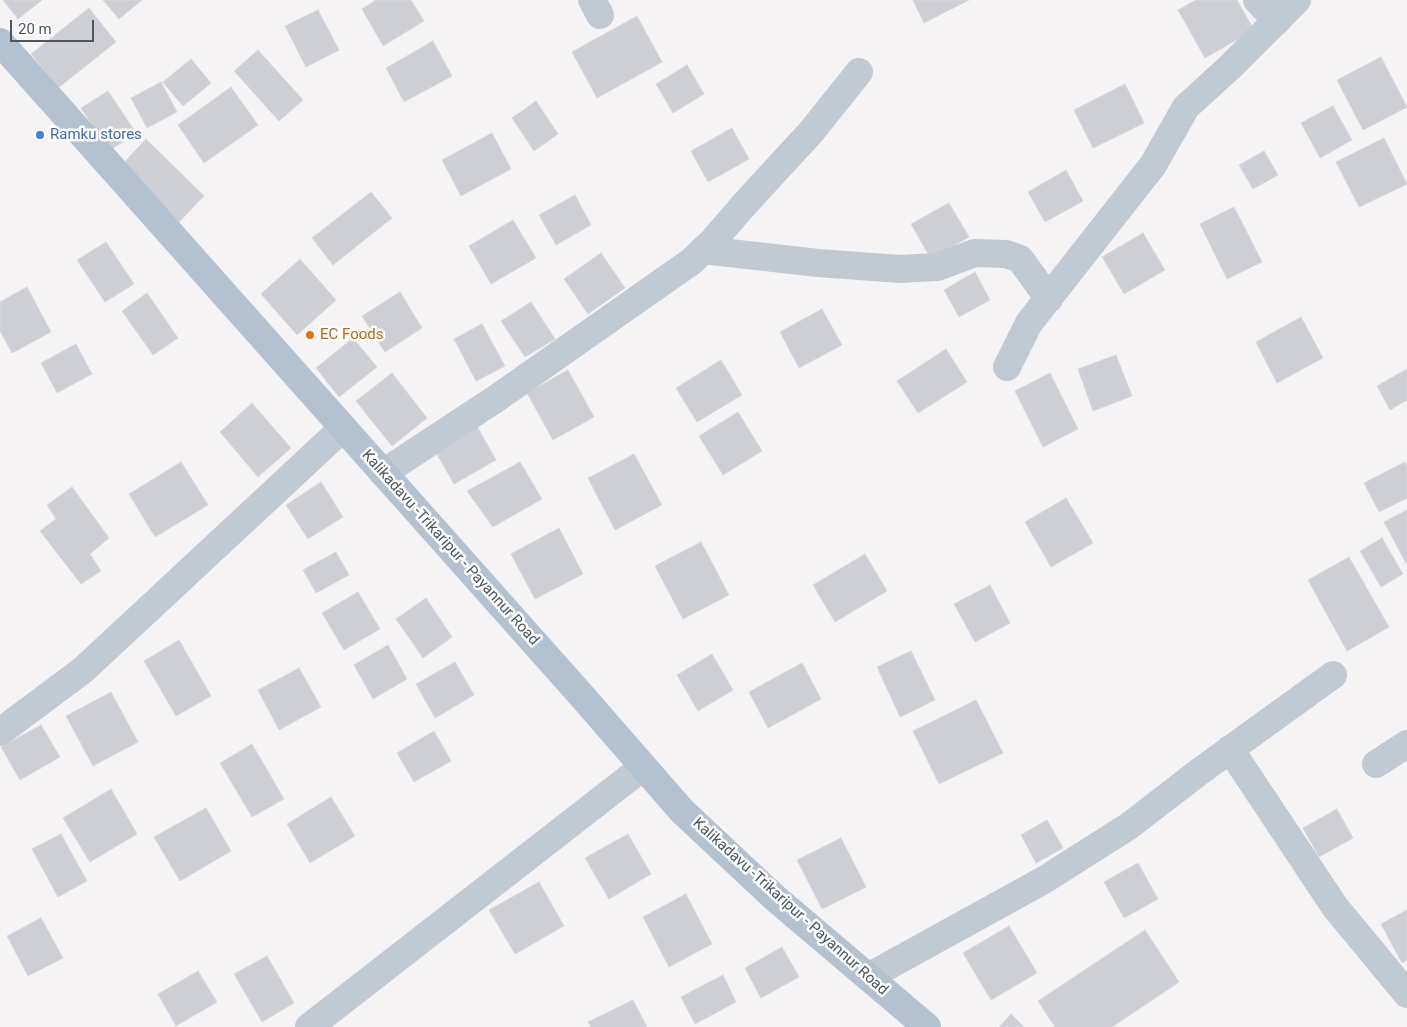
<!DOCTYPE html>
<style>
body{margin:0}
#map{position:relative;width:1407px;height:1027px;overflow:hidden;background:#f5f3f3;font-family:Roboto,sans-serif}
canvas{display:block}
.scale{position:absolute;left:10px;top:20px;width:84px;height:22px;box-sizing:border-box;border:2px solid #4a5661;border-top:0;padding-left:6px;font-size:15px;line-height:18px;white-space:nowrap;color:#4a5661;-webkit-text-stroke:4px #fff;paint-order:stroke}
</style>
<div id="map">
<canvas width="1407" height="1027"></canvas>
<div class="scale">20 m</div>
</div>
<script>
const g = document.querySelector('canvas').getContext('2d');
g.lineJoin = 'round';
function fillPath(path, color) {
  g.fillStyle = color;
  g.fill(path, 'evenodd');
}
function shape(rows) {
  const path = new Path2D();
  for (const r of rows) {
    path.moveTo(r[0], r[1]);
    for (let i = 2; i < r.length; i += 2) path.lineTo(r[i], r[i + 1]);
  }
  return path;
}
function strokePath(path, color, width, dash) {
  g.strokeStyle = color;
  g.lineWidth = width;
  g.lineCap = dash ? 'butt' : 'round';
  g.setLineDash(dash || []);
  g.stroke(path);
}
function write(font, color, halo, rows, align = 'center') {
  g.font = font + ' Roboto,sans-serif';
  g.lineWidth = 5;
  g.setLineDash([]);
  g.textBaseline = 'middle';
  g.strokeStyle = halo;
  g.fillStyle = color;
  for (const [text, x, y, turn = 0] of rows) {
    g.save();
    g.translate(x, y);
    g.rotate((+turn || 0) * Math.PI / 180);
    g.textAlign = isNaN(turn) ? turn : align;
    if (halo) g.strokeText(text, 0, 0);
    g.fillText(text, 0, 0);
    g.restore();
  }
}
const building = shape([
 [3,0,42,0,18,19,3,0],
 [103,0,142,0,119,19,103,0],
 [376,0,411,0,424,21,383,46,362,9,376,0],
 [913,0,969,0,924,23,913,0],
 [1196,0,1237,0,1254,30,1205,58,1178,10,1196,0],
 [89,8,116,42,58,88,31,54,89,8],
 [318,10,339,50,306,67,285,26,318,10],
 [637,16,662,62,597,98,572,52,637,16],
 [433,41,452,76,404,102,386,68,433,41],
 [258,50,303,100,279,121,234,71,258,50],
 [1381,57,1407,107,1363,130,1337,80,1381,57],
 [191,59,211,83,183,106,163,82,191,59],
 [687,65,704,94,673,113,656,84,687,65],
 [161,82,177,112,147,128,131,98,161,82],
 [1125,84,1144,123,1093,148,1074,110,1125,84],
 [231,87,258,125,204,163,178,125,231,87],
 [108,91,136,133,109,151,81,108,108,91],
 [536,101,558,134,534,151,512,118,536,101],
 [1333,106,1352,140,1320,158,1301,123,1333,106],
 [732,128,749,159,708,182,691,151,732,128],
 [492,133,511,169,461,196,442,160,492,133],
 [1384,138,1407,184,1359,207,1336,162,1384,138],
 [146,139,204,196,178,223,120,167,146,139],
 [1264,151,1278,175,1253,189,1239,165,1264,151],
 [1066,170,1083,201,1045,222,1028,192,1066,170],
 [371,192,392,218,333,265,312,238,371,192],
 [575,195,591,225,556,245,539,215,575,195],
 [949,203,969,237,931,259,911,224,949,203],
 [1234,207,1262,262,1227,279,1200,224,1234,207],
 [513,220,536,258,491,284,469,246,513,220],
 [1143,233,1165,270,1124,294,1102,257,1143,233],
 [106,242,134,284,105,302,77,260,106,242],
 [601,253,625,288,588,314,564,279,601,253],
 [300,259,336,300,297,335,261,294,300,259],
 [975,272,990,300,959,317,944,290,975,272],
 [27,287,51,332,12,353,0,331,0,302,27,287],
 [400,292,422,328,385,352,362,316,400,292],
 [147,293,178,338,153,355,122,311,147,293],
 [531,302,555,339,525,357,501,321,531,302],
 [822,309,842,345,799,368,780,332,822,309],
 [1301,317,1323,358,1277,383,1256,342,1301,317],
 [482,324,505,366,476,381,454,339,482,324],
 [353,338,377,367,339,397,316,368,353,338],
 [76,344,92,374,57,393,41,363,76,344],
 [946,349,967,382,918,413,897,381,946,349],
 [1116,355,1132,396,1093,411,1078,369,1116,355],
 [721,360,742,395,697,422,676,388,721,360],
 [1407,369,1407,400,1390,410,1377,386,1407,369],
 [568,370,594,417,553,440,527,393,568,370],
 [392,373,427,418,392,446,356,401,392,373],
 [1050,373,1078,429,1043,447,1015,391,1050,373],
 [252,403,291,448,258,477,220,432,252,403],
 [738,412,762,451,723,475,699,436,738,412],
 [477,426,496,460,454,484,434,449,477,426],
 [634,454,662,505,615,530,588,478,634,454],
 [181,462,208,505,155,537,129,494,181,462],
 [520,462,542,499,493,527,467,491,520,462],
 [1405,462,1407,466,1407,498,1379,512,1364,483,1405,462],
 [321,482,343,517,308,539,286,505,321,482],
 [72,487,109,538,90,554,101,571,81,584,40,531,56,519,47,505,72,487],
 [1066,498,1093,543,1051,567,1025,522,1066,498],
 [1407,510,1407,565,1384,522,1407,510],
 [559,528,583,574,535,599,511,554,559,528],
 [1382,538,1403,574,1381,587,1360,551,1382,538],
 [701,542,729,595,683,619,655,566,701,542],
 [336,552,349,575,316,593,303,570,336,552],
 [865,554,887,591,835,622,813,585,865,554],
 [1349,557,1389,627,1347,651,1308,580,1349,557],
 [990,585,1010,623,975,642,954,604,990,585],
 [358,592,380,629,344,650,322,613,358,592],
 [426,598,452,637,423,658,396,619,426,598],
 [179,640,211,696,176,716,144,661,179,640],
 [388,645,407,679,373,699,354,665,388,645],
 [911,651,935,700,900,717,877,667,911,651],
 [712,654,733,690,698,711,677,675,712,654],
 [455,662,474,695,435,718,416,684,455,662],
 [802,663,821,699,768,728,749,692,802,663],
 [299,668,321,707,279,730,258,690,299,668],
 [111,692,138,742,93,766,66,716,111,692],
 [976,700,1003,753,939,784,913,731,976,700],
 [41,725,60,757,20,780,1,747,41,725],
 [434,731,451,761,414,782,397,753,434,731],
 [252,744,284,799,252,817,220,763,252,744],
 [111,789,137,834,90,862,63,818,111,789],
 [331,797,355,836,310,863,287,824,331,797],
 [206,808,231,851,180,881,154,837,206,808],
 [1337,809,1353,838,1319,857,1303,828,1337,809],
 [1047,820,1063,848,1036,863,1021,835,1047,820],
 [61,834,87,881,58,897,32,849,61,834],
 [628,834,651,874,609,899,585,858,628,834],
 [841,838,866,887,822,909,797,860,841,838],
 [1138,863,1158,899,1124,918,1104,882,1138,863],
 [539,882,564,926,515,954,489,910,539,882],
 [686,894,712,944,669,967,643,917,686,894],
 [1407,910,1407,960,1402,963,1381,924,1407,910],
 [41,918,63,958,28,976,7,936,41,918],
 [1009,926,1037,973,991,1000,963,953,1009,926],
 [1145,930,1179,982,1112,1027,1055,1027,1038,1001,1145,930],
 [782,947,799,977,761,998,745,968,782,947],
 [267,956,294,1003,262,1022,234,974,267,956],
 [198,971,217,1002,176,1026,158,994,198,971],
 [723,975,736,1002,695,1024,681,997,723,975],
 [633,1000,647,1027,591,1027,588,1022,633,1000],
 [1011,1014,1024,1027,999,1027,1011,1014]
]);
const minor = shape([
 [592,0,600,15],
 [1257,0,1277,21],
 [703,250,818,263,900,269,937,267,975,253,1006,254,1020,259,1049,299],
 [1007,367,1029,323,1153,165,1186,107,1229,68,1297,0],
 [383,473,497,398,692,261,712,242,742,207,811,132,859,72],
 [0,732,83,670,343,428],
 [1230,749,1335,907,1407,994],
 [1376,764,1407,744],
 [868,977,1044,880,1129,826,1199,772,1333,675],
 [309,1027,643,767]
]);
const major = shape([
 [0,42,581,695,682,811,775,898,927,1027]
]);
const markers = [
 [40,135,5,"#3f7fe0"],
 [310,335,5,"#e8710a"]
];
const shopNames = [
 ["Ramku stores",50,135]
];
const foodNames = [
 ["EC Foods",320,335]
];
const streetNames = [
 ["Kalikadavu -Trikaripur - Payannur Road",450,548,48],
 ["Kalikadavu -Trikaripur - Payannur Road",790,907,42]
];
fillPath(building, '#cdcfd5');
strokePath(building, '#d7d9de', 1);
strokePath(minor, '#c1cad2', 28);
strokePath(major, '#b3c2d1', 28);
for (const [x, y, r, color] of markers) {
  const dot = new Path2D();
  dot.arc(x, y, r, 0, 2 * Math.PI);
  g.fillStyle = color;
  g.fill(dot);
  strokePath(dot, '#fff', 2);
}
write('15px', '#366cbe', '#fff', shopNames, 'left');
write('15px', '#c56008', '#fff', foodNames, 'left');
write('15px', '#4a5661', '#fff', streetNames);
</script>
